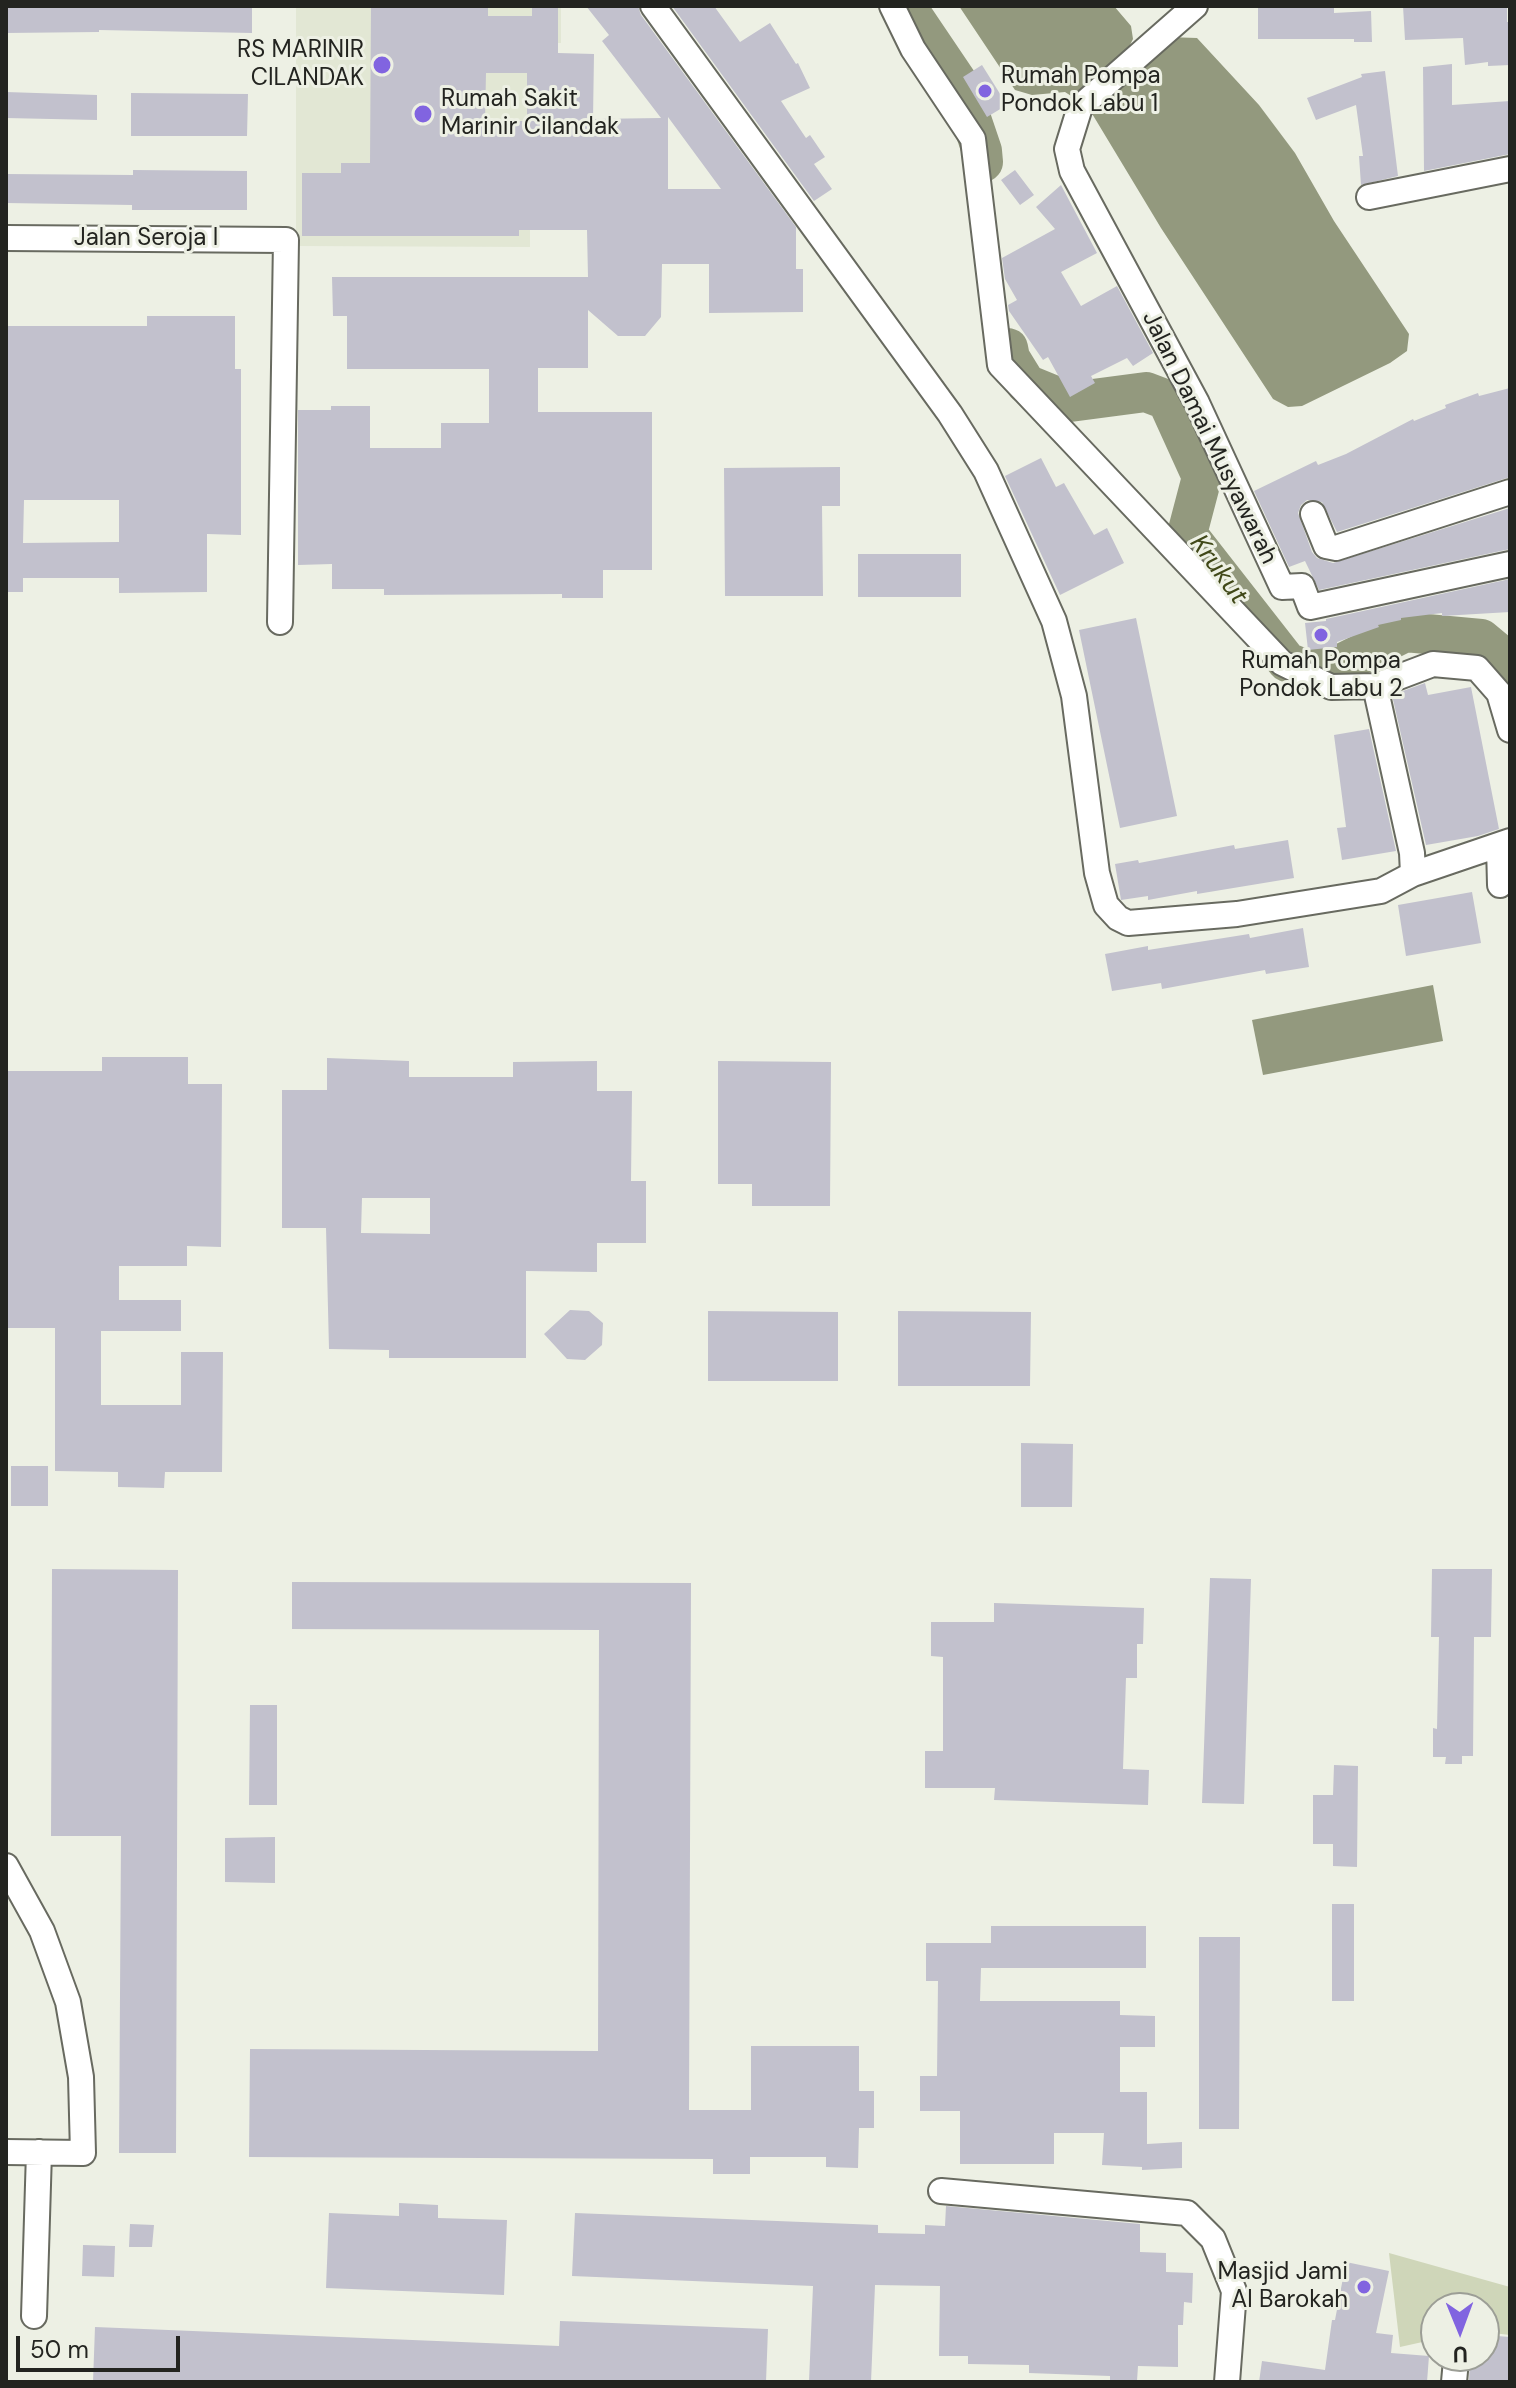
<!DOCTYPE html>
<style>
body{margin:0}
#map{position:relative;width:1516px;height:2388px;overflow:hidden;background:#edf0e4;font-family:"DM Sans",sans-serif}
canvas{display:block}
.frame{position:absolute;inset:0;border:8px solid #232420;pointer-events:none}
.north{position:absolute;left:1420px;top:2292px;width:80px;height:80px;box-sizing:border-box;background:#edf0e4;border:2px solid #9c9e96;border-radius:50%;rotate:179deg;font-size:22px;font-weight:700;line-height:32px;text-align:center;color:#232420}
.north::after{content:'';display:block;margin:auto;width:28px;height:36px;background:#8164e0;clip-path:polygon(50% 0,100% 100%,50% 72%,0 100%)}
.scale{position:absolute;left:16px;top:2336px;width:164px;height:36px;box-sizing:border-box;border:4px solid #232420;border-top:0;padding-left:10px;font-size:24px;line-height:28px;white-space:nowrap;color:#232420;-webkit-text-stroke:6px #edf0e4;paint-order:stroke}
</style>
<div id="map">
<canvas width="1516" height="2388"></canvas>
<div class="frame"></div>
<div class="north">U</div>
<div class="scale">50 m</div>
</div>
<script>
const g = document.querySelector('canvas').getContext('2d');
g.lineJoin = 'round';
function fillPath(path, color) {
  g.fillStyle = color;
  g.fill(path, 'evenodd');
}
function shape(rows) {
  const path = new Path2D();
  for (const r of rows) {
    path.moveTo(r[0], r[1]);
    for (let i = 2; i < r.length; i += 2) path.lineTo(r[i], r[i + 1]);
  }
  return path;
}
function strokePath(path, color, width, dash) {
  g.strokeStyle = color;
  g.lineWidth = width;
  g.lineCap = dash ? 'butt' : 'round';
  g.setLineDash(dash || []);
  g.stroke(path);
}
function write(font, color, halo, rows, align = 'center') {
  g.font = font + ' "DM Sans",sans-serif';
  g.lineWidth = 6;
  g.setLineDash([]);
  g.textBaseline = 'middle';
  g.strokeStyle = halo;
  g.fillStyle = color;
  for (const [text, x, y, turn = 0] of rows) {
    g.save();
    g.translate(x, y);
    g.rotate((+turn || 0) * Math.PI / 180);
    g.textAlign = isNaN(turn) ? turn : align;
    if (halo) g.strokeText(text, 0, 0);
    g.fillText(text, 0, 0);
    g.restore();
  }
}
const built = shape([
 [296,6,561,6,561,43,551,43,530,186,530,247,296,246]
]);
const green = shape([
 [1389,2253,1510,2287,1510,2335,1484,2332,1484,2308,1436,2308,1436,2339,1400,2347]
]);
const water = shape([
 [959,6,1114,6,1131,26,1133,39,1122,61,1167,37,1197,38,1259,105,1295,153,1334,221,1409,334,1407,351,1390,363,1302,406,1288,407,1273,399,1161,228,1088,107,1065,92,1032,95,1015,90],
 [1433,985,1443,1041,1263,1075,1252,1020]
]);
const river = shape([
 [906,6,960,86,982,151,983,162],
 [1008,348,1010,358,1026,384,1070,402,1146,392,1167,400,1202,477,1187,534,1287,662,1302,668,1341,664,1405,632,1481,639,1510,663]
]);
const building = shape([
 [6,6,252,6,252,33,99,30,99,32,6,33],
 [371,6,488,6,488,16,532,16,532,6,558,6,558,53,594,54,593,119,661,118,602,41,609,35,586,6,638,6,641,15,796,227,796,269,803,269,803,312,709,313,709,264,662,264,661,317,645,336,618,336,588,310,588,368,538,368,538,412,652,412,652,570,603,570,603,598,562,598,562,594,384,595,384,589,332,589,332,564,298,565,298,410,331,410,331,406,370,406,370,448,441,448,441,423,489,423,489,369,347,369,347,316,333,316,332,277,588,277,587,230,519,230,519,236,302,236,302,173,341,173,341,163,370,163],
 [486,73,527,73,527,121,485,121],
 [668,117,721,189,668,189],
 [672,6,714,6,740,42,770,23,796,64,798,63,810,88,781,101,806,138,810,135,825,157,814,164,832,189,814,201],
 [1403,6,1507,6,1507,22,1510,22,1510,65,1488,66,1488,62,1465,65,1463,38,1405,40],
 [1258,7,1334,7,1334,13,1371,11,1372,42,1354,42,1354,39,1258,39],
 [1452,64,1452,105,1510,101,1510,154,1424,171,1423,67],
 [982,65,1007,105,987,117,963,77],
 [1385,71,1398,176,1361,185,1359,156,1363,156,1356,105,1316,120,1307,98,1362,77,1361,74],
 [6,92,97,95,97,120,6,118],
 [131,93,248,94,247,136,131,136],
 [133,170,247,171,247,210,132,210,132,205,6,203,6,174,133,175],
 [1015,170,1034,195,1020,205,1001,180],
 [1061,185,1097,253,1061,272,1081,306,1117,286,1153,353,1133,366,1127,358,1091,376,1095,383,1070,397,1048,357,1043,360,1009,311,1008,305,1017,300,1005,279,1002,258,1055,229,1036,207],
 [147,316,235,316,235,369,241,369,241,535,207,534,207,592,119,593,119,578,23,578,23,592,6,592,6,326,147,326],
 [24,500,119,500,119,542,23,543],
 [1510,388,1510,477,1337,532,1322,502,1307,500,1301,505,1298,513,1312,552,1317,558,1333,563,1510,508,1510,549,1319,590,1305,561,1289,567,1254,491,1316,461,1318,465,1346,454,1413,419,1414,421,1446,408,1445,405,1478,393,1479,396],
 [1041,458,1056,487,1064,483,1094,535,1107,528,1124,563,1060,595,1005,476],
 [840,467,840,506,822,506,823,596,725,596,724,468],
 [858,554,961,554,961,597,858,597],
 [1510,579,1510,612,1442,616,1442,613,1401,618,1401,620,1378,625,1379,627,1337,642,1337,647,1308,650,1305,623,1326,621,1326,619],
 [1136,618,1177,816,1120,828,1079,630],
 [1425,683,1428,695,1471,687,1499,829,1478,836,1426,845,1392,695],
 [1369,729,1396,851,1342,860,1337,828,1346,827,1334,735],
 [1288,840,1294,878,1197,894,1197,891,1148,900,1148,896,1121,900,1115,864,1138,860,1139,863,1234,845,1235,849],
 [1472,892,1481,943,1406,956,1398,905],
 [1303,928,1309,967,1266,974,1265,970,1162,989,1161,983,1112,991,1105,954,1148,946,1148,950,1249,934,1250,938],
 [102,1057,188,1057,188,1084,222,1084,221,1247,187,1246,187,1266,119,1266,119,1300,181,1300,181,1331,101,1331,101,1405,181,1405,181,1352,223,1352,222,1472,165,1472,164,1488,118,1487,118,1472,55,1471,55,1328,6,1328,6,1071,102,1071],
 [327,1058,409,1061,409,1077,513,1077,513,1062,597,1061,597,1091,632,1091,631,1181,646,1181,646,1243,597,1243,597,1272,526,1271,526,1358,389,1358,389,1350,329,1349,326,1228,282,1228,282,1090,327,1090],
 [362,1198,430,1198,430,1234,361,1233],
 [718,1061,831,1062,830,1206,752,1206,752,1184,718,1184],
 [570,1310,589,1311,603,1323,602,1345,585,1360,567,1359,544,1334],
 [708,1311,838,1312,838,1381,708,1381],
 [898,1311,1031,1312,1030,1386,898,1386],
 [1021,1443,1073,1444,1072,1507,1021,1507],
 [11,1466,48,1466,48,1506,11,1506],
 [52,1569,178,1570,176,2153,119,2153,121,1836,51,1836],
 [1432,1569,1492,1569,1491,1637,1474,1637,1473,1756,1462,1756,1462,1764,1445,1764,1446,1757,1433,1757,1433,1728,1437,1729,1439,1637,1431,1637],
 [1210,1578,1251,1579,1244,1804,1202,1803],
 [292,1582,691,1583,689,2110,751,2110,751,2046,859,2046,859,2091,874,2091,874,2128,859,2128,858,2168,826,2167,826,2157,750,2157,750,2174,713,2174,713,2159,249,2157,250,2049,598,2051,599,1630,292,1629],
 [994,1603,1144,1608,1143,1644,1137,1644,1137,1678,1126,1678,1123,1769,1149,1770,1148,1805,994,1800,995,1788,925,1788,925,1751,943,1751,943,1657,931,1656,931,1622,994,1622],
 [250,1705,277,1705,277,1805,249,1805],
 [1334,1765,1358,1766,1357,1867,1333,1866,1333,1844,1313,1844,1313,1795,1333,1795],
 [275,1837,275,1883,225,1882,225,1838],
 [1332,1904,1354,1904,1354,2001,1332,2001],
 [991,1926,1146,1926,1146,1968,981,1968,980,2001,1120,2001,1120,2015,1155,2016,1155,2047,1120,2047,1120,2092,1147,2092,1147,2144,1182,2142,1182,2168,1142,2170,1142,2167,1102,2165,1104,2133,1054,2133,1054,2164,960,2164,960,2111,920,2111,920,2076,937,2076,938,1981,926,1981,926,1943,991,1943],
 [1199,1937,1240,1937,1239,2129,1199,2129],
 [399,2203,438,2205,438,2218,507,2220,504,2295,326,2288,329,2213,399,2216],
 [946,2206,1140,2224,1140,2252,1166,2253,1166,2272,1193,2273,1192,2303,1184,2302,1183,2325,1178,2325,1178,2367,1138,2366,1137,2381,1110,2380,1110,2376,1029,2373,1029,2365,968,2364,968,2356,939,2356,940,2286,875,2285,871,2382,809,2382,813,2286,572,2276,575,2213,878,2225,878,2233,925,2234,925,2225,945,2226],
 [130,2224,154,2225,152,2247,129,2247],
 [83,2245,115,2246,114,2277,82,2276],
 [1346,2262,1389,2271,1376,2333,1393,2335,1391,2353,1429,2356,1427,2382,1259,2382,1262,2361,1325,2370,1332,2320,1335,2320],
 [560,2321,768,2329,766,2382,93,2382,95,2327,559,2346],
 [1484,2335,1510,2337,1508,2382,1469,2382,1470,2356,1484,2356]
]);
const street = shape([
 [653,6,950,414,986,471,1054,621,1074,696,1097,873,1106,905,1118,918,1128,923,1237,914,1381,891,1413,874,1412,853,1375,686],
 [892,6,913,49,973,139,1000,365,1282,663,1331,687,1375,686,1433,664,1477,668,1499,693,1510,730],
 [1195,6,1080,107,1067,149,1072,171,1197,403,1282,587,1302,586,1310,607,1510,564],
 [1369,197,1510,169],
 [6,238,286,240,280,622],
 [1313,514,1326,546,1336,548,1510,492],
 [1499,846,1500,885],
 [1413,874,1510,841],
 [6,1866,42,1931,68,2002,81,2077,83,2153,6,2152],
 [941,2191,1187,2213,1213,2239,1234,2291,1227,2382],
 [34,2316,39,2152],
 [1454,2382,1456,2360]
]);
const markers = [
 [382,65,10,"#8164e0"],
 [985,91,8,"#8164e0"],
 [423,114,10,"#8164e0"],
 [1321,635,8,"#8164e0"],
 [1364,2287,8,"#8164e0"]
];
const poiNames = [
 ["RS MARINIR",364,51],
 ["CILANDAK",364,79],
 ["Rumah Pompa",1001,77,"left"],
 ["Pondok Labu 1",1001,105,"left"],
 ["Rumah Sakit",441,100,"left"],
 ["Marinir Cilandak",441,128,"left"],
 ["Rumah Pompa",1321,662,"center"],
 ["Pondok Labu 2",1321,690,"center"],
 ["Masjid Jami",1348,2273],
 ["Al Barokah",1348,2301]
];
const streetNames = [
 ["Jalan Seroja I",146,239],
 ["Jalan Damai Musyawarah",1209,438,64]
];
const waterNames = [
 ["Krukut",1218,570,54]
];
fillPath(built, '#e2e7d4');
fillPath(green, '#cfd6b9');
fillPath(water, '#93997e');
strokePath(river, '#93997e', 40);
fillPath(building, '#c2c1cd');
strokePath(street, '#686a60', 28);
strokePath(street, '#fff', 24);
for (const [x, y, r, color] of markers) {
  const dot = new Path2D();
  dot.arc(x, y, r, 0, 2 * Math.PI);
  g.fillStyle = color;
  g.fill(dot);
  strokePath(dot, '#edf0e4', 3);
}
write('24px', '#232420', '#edf0e4', poiNames, 'right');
write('24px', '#232420', '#edf0e4', streetNames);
write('italic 26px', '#404818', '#edf0e4', waterNames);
</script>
